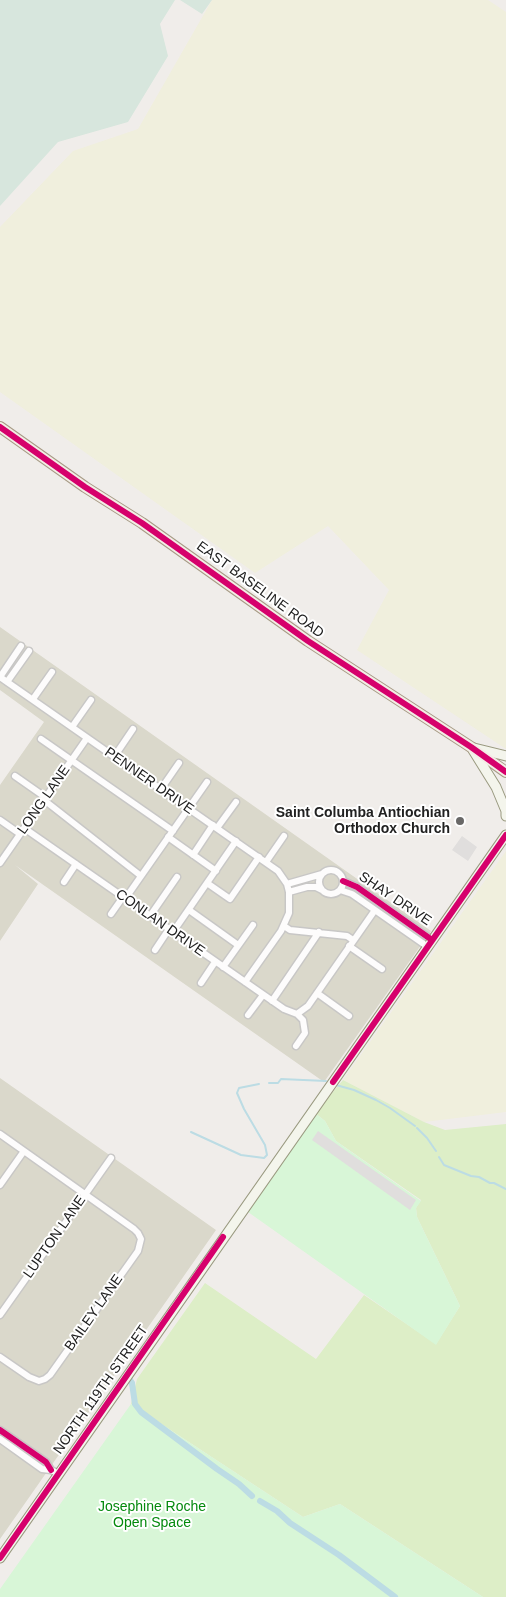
<!DOCTYPE html>
<style>
body{margin:0}
canvas{display:block;background:#f0edea}
</style>
<canvas width="506" height="1597"></canvas>
<script>
const g = document.querySelector('canvas').getContext('2d');
g.lineJoin = 'round';
function fillPath(path, color) {
  g.fillStyle = color;
  g.fill(path, 'evenodd');
}
function shape(rows) {
  const path = new Path2D();
  for (const r of rows) {
    if (r.length === 3) {
      path.moveTo(r[0] + r[2], r[1]);
      path.arc(r[0], r[1], r[2], 0, 2 * Math.PI);
      continue;
    }
    path.moveTo(r[0], r[1]);
    for (let i = 2; i < r.length; i += 2) path.lineTo(r[i], r[i + 1]);
  }
  return path;
}
function strokePath(path, color, width, dash) {
  g.strokeStyle = color;
  g.lineWidth = width;
  g.lineCap = dash ? 'butt' : 'round';
  g.setLineDash(dash || []);
  g.stroke(path);
}
function write(font, color, halo, rows, align = 'center') {
  g.font = font + ' Helvetica,sans-serif';
  g.lineWidth = 4;
  g.setLineDash([]);
  g.textBaseline = 'middle';
  g.strokeStyle = halo;
  g.fillStyle = color;
  for (const [text, x, y, turn = 0] of rows) {
    g.save();
    g.translate(x, y);
    g.rotate((+turn || 0) * Math.PI / 180);
    g.textAlign = isNaN(turn) ? turn : align;
    if (halo) g.strokeText(text, 0, 0);
    g.fillText(text, 0, 0);
    g.restore();
  }
}
const construction = shape([
 [0,627,431,931,324,1082,15,865,38,884,0,941,0,785,44,722,0,690],
 [0,1078,216,1230,0,1539]
]);
const farmland = shape([
 [212,0,488,0,506,12,506,749,357,650,389,590,328,526,255,573,0,392,0,227,73,151,138,129],
 [506,851,506,1112,424,1122,343,1080]
]);
const grass = shape([
 [343,1080,424,1122,445,1130,506,1124,506,1597,483,1597,340,1504,303,1517,131,1404,137,1379,205,1283,316,1359,364,1295,436,1344,460,1306,417,1217,416,1208,421,1200,336,1141,325,1121,315,1113]
]);
const wetland = shape([
 [0,0,175,0,160,24,168,56,128,122,58,142,0,206],
 [180,0,212,0,202,14]
]);
const park = shape([
 [315,1113,325,1121,336,1141,421,1201,416,1208,417,1217,460,1306,436,1345,248,1212],
 [131,1404,303,1517,340,1504,483,1597,0,1597,0,1589]
]);
const parking = shape([
 [462,836,477,847,468,861,452,850],
 [318,1131,416,1200,410,1210,312,1140]
]);
const stream = shape([
 [269,1083,278,1083,281,1079,326,1081],
 [336,1085,354,1090,376,1100,390,1108,415,1126],
 [417,1128,427,1138,436,1151],
 [191,1132,241,1155,264,1158,267,1155,265,1145,244,1109,237,1093,239,1088,259,1084],
 [439,1157,444,1165,471,1176,479,1177,490,1183,494,1183,506,1189]
]);
const canal = shape([
 [130,1380,132,1383,135,1404,141,1412,217,1469,239,1484,252,1496],
 [260,1501,277,1511,290,1523,339,1555,395,1597]
]);
const street = shape([
 [0,677,278,871,287,884,289,892,289,913,281,931,245,982],
 [0,677,21,646],
 [7,682,29,651],
 [33,699,52,672],
 [72,727,91,700],
 [41,739,173,831],
 [114,757,133,729],
 [15,776,45,797],
 [161,789,179,763],
 [44,800,141,876],
 [0,820,20,834],
 [24,828,284,1009,297,1014],
 [217,828,236,802],
 [168,837,216,871],
 [193,855,213,825],
 [266,862,284,836],
 [0,863,87,738],
 [331,882,12],
 [343,881,357,887,432,940],
 [64,882,76,864],
 [207,883,230,899,259,857],
 [287,884,322,874],
 [340,890,352,894,428,947],
 [289,892,307,887,316,887,322,890],
 [125,899,207,782],
 [189,910,238,945],
 [111,914,123,897],
 [150,916,177,877],
 [284,926,290,930,347,936,353,940],
 [173,932,236,841],
 [349,946,382,969],
 [155,950,169,929],
 [223,967,253,925],
 [201,983,215,962],
 [317,993,349,1016],
 [272,1001,319,932],
 [297,1014,308,1006,375,910],
 [248,1015,263,995],
 [296,1046,305,1033,303,1020,297,1014],
 [0,1134,134,1229,138,1233,141,1239,138,1251,50,1375,45,1379,39,1381,29,1377,0,1357],
 [0,1185,24,1151],
 [0,1315,111,1158],
 [0,1430,46,1462,51,1470,59,1474],
 [0,1439,42,1469,51,1470]
]);
const secondary = shape([
 [474,748,506,756],
 [473,750,496,787,506,811,506,816],
 [0,1558,506,835]
]);
const primary = shape([
 [0,427,85,487,142,523,308,641,471,747,506,772]
]);
const cycleway = shape([
 [0,427,85,487,142,523,308,641,471,747,506,772],
 [343,881,357,887,432,940],
 [333,1082,506,835],
 [0,1430,46,1462,51,1470],
 [0,1558,223,1237]
]);
const markers = [
 [460,821,5,"#696867"]
];
const streetNames = [
 ["EAST BASELINE ROAD",260,590,36],
 ["PENNER DRIVE",149,781,35],
 ["LONG LANE",44,800,-55],
 ["SHAY DRIVE",395,899,34],
 ["CONLAN DRIVE",160,923,35],
 ["LUPTON LANE",55,1237,-55],
 ["BAILEY LANE",94,1313,-55],
 ["NORTH 119TH STREET",101,1390,-55]
];
const poiNames = [
 ["Saint Columba Antiochian",450,813],
 ["Orthodox Church",450,829]
];
const parkNames = [
 ["Josephine Roche",152,1507],
 ["Open Space",152,1523]
];
fillPath(construction, '#dad8cb');
fillPath(farmland, '#f0efdd');
fillPath(grass, '#ddeec7');
fillPath(wetland, '#d7e6dd');
fillPath(park, '#d8f6d7');
fillPath(parking, '#e0dedd');
strokePath(stream, '#bcdce4', 2);
strokePath(canal, '#bcdce4', 6);
strokePath(street, '#c8c7c6', 9);
strokePath(secondary, '#9a9a80', 11);
strokePath(primary, '#a79b86', 12);
strokePath(street, '#fdfcfc', 6);
strokePath(secondary, '#f4f5ec', 9);
strokePath(primary, '#f3ede6', 10);
strokePath(cycleway, '#d6006c', 6);
for (const [x, y, r, color] of markers) {
  const dot = new Path2D();
  dot.arc(x, y, r, 0, 2 * Math.PI);
  g.fillStyle = color;
  g.fill(dot);
  strokePath(dot, '#fff', 2);
}
write('14px', '#212121', '#fff', streetNames);
write('bold 14px', '#212121', '#fff', poiNames, 'right');
write('14px', '#048a0d', '#fff', parkNames);
</script>
